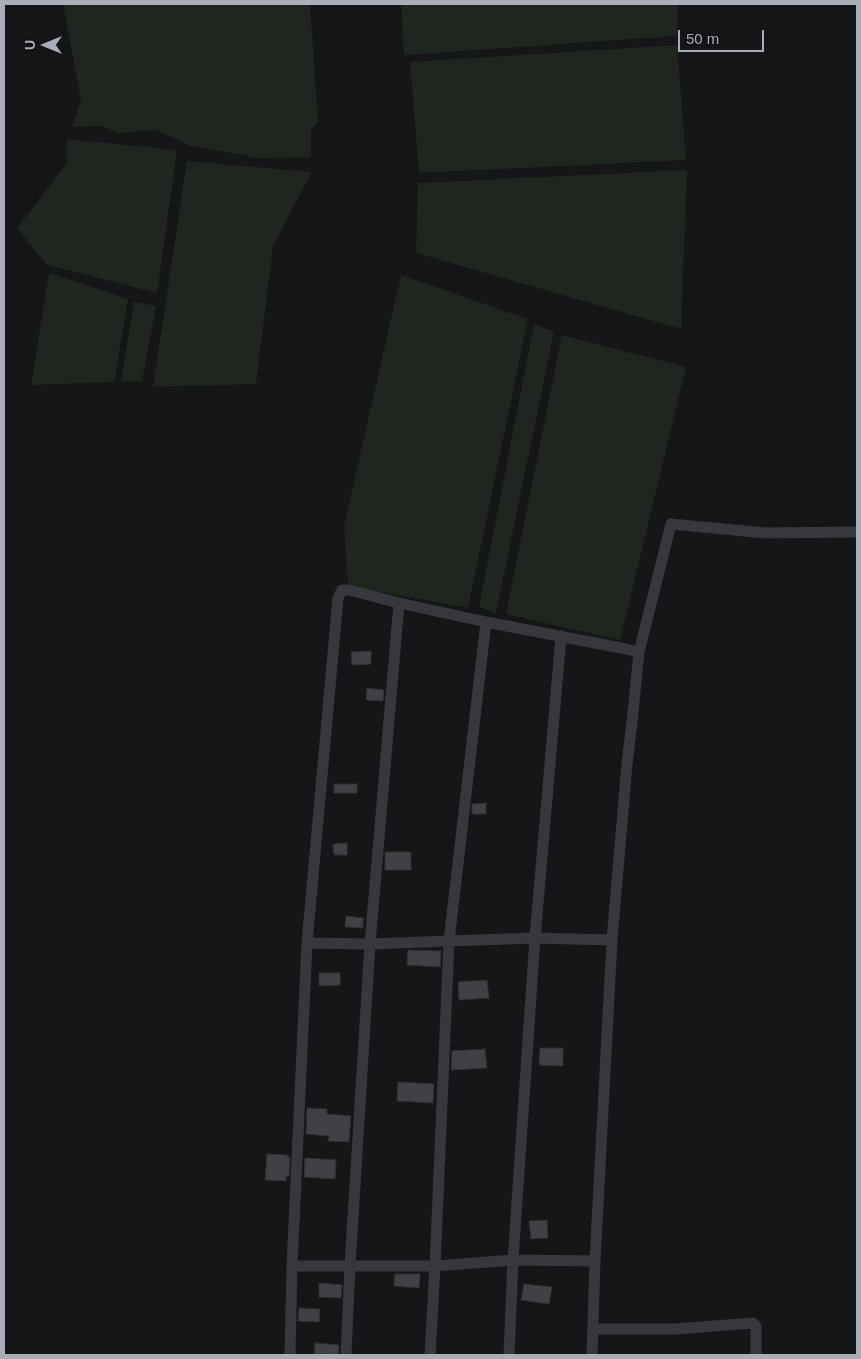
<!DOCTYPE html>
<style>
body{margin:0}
#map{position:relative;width:861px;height:1359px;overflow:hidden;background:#161618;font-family:Arial,sans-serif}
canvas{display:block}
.frame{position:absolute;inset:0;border:5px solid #a8adb8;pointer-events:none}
.north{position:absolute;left:20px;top:20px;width:50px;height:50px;-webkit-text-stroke:4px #111113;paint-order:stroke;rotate:270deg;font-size:14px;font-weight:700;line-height:20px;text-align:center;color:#a8adb8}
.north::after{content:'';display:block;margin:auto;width:18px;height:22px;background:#a8adb8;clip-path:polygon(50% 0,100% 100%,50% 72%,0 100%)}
.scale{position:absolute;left:678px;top:30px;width:86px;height:22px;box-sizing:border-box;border:2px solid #a8adb8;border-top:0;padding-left:6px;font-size:15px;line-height:18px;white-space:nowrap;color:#a8adb8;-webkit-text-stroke:4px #111113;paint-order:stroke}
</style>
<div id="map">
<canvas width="861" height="1359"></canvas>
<div class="frame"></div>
<div class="north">U</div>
<div class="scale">50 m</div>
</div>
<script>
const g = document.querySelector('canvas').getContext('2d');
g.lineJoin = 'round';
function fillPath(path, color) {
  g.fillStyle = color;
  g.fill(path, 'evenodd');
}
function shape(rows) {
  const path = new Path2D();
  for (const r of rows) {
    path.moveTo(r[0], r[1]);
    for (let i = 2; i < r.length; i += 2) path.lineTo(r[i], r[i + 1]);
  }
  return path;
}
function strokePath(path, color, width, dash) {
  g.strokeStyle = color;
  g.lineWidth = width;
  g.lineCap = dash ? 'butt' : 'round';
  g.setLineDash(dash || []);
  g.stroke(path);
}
const green = shape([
 [63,4,310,4,318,122,311,129,311,157,259,158,191,146,156,130,120,133,101,126,72,127,81,100],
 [401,4,678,4,677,36,404,55],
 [677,45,686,160,419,173,410,62],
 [67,139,177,150,157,293,47,265,17,228,67,163],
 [187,161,312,172,273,246,256,384,153,387],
 [687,170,681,329,416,253,418,183],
 [49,273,128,299,114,382,31,385],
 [401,275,528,319,468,608,348,586,344,526],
 [134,302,156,306,142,381,121,381],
 [534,324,554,332,496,613,479,607],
 [562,335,686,367,620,640,506,614]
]);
const building = shape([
 [371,651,371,664,352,665,351,652,371,651],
 [367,688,384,690,383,701,366,700,367,688],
 [334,784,357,784,357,793,334,793,334,784],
 [486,803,486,814,472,814,472,804,486,803],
 [347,843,347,855,334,855,333,844,347,843],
 [385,852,411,852,411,870,385,870,385,852],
 [346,916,363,918,363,928,345,927,346,916],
 [408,950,441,951,440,967,407,965,408,950],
 [319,973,340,973,340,985,319,986,319,973],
 [487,980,489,998,459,1000,458,982,487,980],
 [540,1048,563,1048,563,1066,539,1065,540,1048],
 [485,1049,487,1068,451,1070,452,1051,485,1049],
 [398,1082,434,1084,433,1103,397,1101,398,1082],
 [307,1108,327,1109,327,1114,351,1116,349,1142,328,1141,329,1136,306,1134,307,1108],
 [267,1154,288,1155,287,1157,290,1157,289,1176,286,1176,286,1181,265,1180,267,1154],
 [305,1158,336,1160,335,1179,304,1177,305,1158],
 [547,1220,548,1238,531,1239,529,1221,547,1220],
 [395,1274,420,1274,419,1288,394,1286,395,1274],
 [319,1283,342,1285,341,1298,319,1297,319,1283],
 [524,1284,552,1287,549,1304,521,1300,524,1284],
 [299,1308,320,1309,319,1322,298,1321,299,1308],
 [315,1343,339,1345,338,1355,314,1354,315,1343]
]);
const minor = shape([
 [399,603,370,944,449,941,435,1266,513,1260,509,1355],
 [486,622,449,941,535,938,513,1260,595,1261],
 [561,636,535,938,612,940],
 [292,1266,307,943],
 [593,1329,676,1329,753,1323,756,1326,756,1355],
 [290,1355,292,1266,350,1266,346,1355],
 [430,1355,435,1266,350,1266,370,944,307,943,338,598,342,590,349,590,399,603,486,622,621,648,639,652],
 [592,1355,595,1261,612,940,627,764,632,722,639,652,671,524,765,533,857,532]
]);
fillPath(green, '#1e261f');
fillPath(building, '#404145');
strokePath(building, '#303034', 1);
strokePath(minor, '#37383d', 11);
</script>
